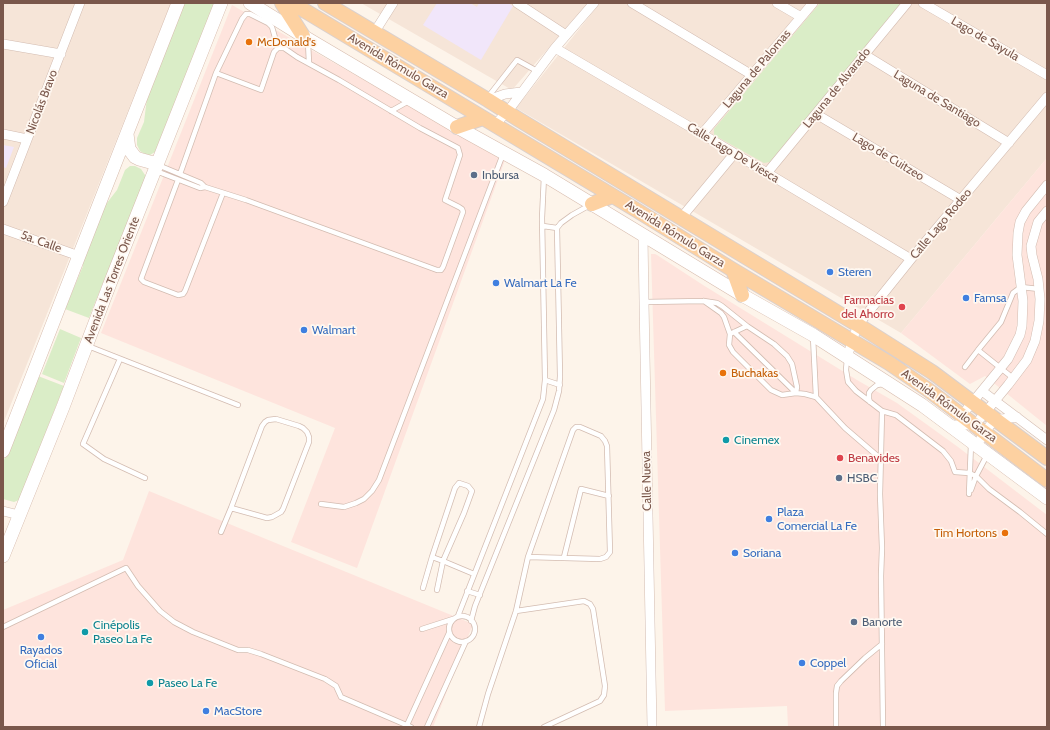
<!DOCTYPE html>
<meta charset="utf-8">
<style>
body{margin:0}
#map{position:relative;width:1050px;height:730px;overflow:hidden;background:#fdf4ea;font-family:Cabin,sans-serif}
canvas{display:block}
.frame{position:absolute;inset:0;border:4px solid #7a574b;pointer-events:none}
</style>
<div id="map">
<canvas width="1050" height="730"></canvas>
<div class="frame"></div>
</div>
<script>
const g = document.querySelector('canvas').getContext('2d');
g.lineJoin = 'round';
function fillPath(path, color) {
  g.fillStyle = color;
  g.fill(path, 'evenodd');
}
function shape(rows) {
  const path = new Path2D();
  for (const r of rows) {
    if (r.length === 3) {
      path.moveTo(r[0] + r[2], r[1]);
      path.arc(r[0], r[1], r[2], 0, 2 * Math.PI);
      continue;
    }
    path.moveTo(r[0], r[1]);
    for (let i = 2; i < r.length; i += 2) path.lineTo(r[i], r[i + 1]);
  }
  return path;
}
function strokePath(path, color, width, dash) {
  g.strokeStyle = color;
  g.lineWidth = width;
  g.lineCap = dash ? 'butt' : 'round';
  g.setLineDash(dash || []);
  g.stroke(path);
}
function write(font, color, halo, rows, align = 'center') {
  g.font = font + ' Cabin,sans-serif';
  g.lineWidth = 3.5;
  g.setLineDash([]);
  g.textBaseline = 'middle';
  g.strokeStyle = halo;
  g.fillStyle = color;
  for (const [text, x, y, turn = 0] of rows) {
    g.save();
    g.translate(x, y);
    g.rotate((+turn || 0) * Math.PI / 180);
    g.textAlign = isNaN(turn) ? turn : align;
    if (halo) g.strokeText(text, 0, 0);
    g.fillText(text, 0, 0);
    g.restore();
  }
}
const residential = shape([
 [3,3,171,3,3,424],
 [361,3,588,3,512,90],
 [600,3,1047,3,1047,158,901,333,516,108]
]);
const commercial = shape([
 [232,5,505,160,357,568,291,542,335,428,101,333],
 [1047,158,1047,426,985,376,970,384,901,333],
 [651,254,655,254,657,255,703,285,857,380,897,403,958,447,1047,515,1047,727,788,727,787,706,665,711],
 [149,491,473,624,433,727,3,727,3,610,123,560]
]);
const education = shape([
 [437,3,470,3,477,7,479,3,508,3,513,6,481,60,423,25],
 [3,145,14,147,6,168,3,167]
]);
const green = shape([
 [184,3,215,3,155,152,150,155,145,154,140,151,137,145,137,138,144,122,147,98],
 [820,3,904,3,770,162,764,163,714,135,714,129],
 [130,166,135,166,141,169,145,175,145,181,109,271,106,275,89,318,65,309,83,266,83,260,103,208,117,190,125,170],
 [60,329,81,338,64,383,42,374],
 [38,376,64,386,19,500,14,502,3,499,3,462]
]);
const lane = shape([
 [308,42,309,63],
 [216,73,242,19,246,14,250,14,268,23,272,27,278,48],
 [488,97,517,60,537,71],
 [391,111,409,101],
 [158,165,201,183,205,187],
 [156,171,200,188,205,187,246,200,437,270,441,270,443,267,463,212,462,209,459,207,445,200,460,155,458,148,420,128,339,80,297,57,284,48,278,48],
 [180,174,216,73,261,90,274,52,278,48],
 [178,180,141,279,144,282,178,295,183,294,185,291,223,193],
 [543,226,557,228],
 [704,301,721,313,724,317,730,334,729,345,733,352,771,390,782,395,796,393,805,394,816,397,845,428,881,459],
 [644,302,704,301,717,303,722,306,747,326,774,344,787,356,792,364,797,387,796,393],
 [734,332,796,393],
 [732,333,747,326],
 [813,337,816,397],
 [88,346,238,405],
 [120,359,83,444,104,459,145,478],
 [847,359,846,370,848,382,856,391,882,411,896,415,943,451,951,461,955,472,969,473,976,476,989,489,1020,512,1047,534],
 [965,367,978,350],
 [1013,378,978,350,1001,322,1013,293,1021,287,1039,289],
 [545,380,560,385],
 [870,402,869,399,869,393,871,390,877,385,883,384],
 [882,411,880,494,882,548,881,576,883,727],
 [971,490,976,476,987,455],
 [969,494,971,444],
 [321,504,344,507,356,503,364,499,372,491,379,480,503,154],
 [221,532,231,508,262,426,265,422,268,420,276,419,299,426,303,428,307,432,309,437,309,442,283,509,281,512,272,517,267,518,231,508],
 [564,557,581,489,609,496],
 [423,588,432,557],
 [437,590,443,561,464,513,472,491,468,486,459,483,455,488,432,557,443,561,474,574],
 [467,591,480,595],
 [516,611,584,601,590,604,593,609,605,686,604,695,600,701,544,727],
 [458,616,543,399,545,380,542,218,544,176],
 [462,629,13],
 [471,621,475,606,554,410,559,391,560,376,557,228,561,223,572,215,590,205],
 [3,627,126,568,138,586,160,611,174,622,193,632,238,650,248,650,261,654,325,679,336,686,341,697,411,727],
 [422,629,453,619],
 [407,725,449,633],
 [427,727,466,641],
 [479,727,488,694,516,611,528,557,573,430,576,427,580,427,601,436,605,441,607,446,610,552,606,557,600,559,528,557],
 [836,727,836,693,837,686,841,681,865,658,882,644]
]);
const street = shape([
 [517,3,566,35],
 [632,3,752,75],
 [777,3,801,17],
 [923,3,1047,75],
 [374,33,393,3],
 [3,44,61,54],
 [555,48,702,134,911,259],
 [865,55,1009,143],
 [488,100,505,94,521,92],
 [816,114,961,200],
 [495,125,511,107,555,48,594,3],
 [3,134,27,139],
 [702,134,813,3],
 [767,173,907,3],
 [3,202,80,3],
 [681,218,734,154],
 [3,229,79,256],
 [643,235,644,302,652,727],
 [847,358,852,341,858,325,911,259,1047,97],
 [982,391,1047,440],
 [962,415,1008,359,1020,335,1022,326,1023,301,1017,255,1018,233,1020,222,1026,211,1047,185],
 [951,425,975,425,1008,385,1027,360,1035,341,1039,321,1040,299,1038,279,1032,255,1031,246,1038,222,1047,211],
 [977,445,985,432,994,420,1017,417],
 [3,511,19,515]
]);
const secondary = shape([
 [250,3,303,36,457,127,544,175,742,295,813,335,922,405,1047,498],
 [127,134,129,149,135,157,139,159,157,164],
 [3,451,98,207,178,3],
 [3,556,63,407,109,286,221,3]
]);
const primary = shape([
 [282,3,303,36],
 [292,3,638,211,733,270,889,363,927,389,1047,480],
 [325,3,488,100,518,119,858,325,932,372,960,393,1047,458],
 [457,127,483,118],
 [592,204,612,196],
 [733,270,742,295]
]);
const markers = [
 [249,42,4,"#e8710a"],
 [474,175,4,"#5c6f8a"],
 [830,272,4,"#3f7fe0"],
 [496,283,4,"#3f7fe0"],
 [966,298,4,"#3f7fe0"],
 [902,307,4,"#e0444e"],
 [304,330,4,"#3f7fe0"],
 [723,373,4,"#e8710a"],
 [726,440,4,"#0f9aa8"],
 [840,458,4,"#e0444e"],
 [839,478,4,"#5c6f8a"],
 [769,519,4,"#3f7fe0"],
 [1005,533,4,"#e8710a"],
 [735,553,4,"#3f7fe0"],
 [854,622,4,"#5c6f8a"],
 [85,632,4,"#0f9aa8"],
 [41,637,4,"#3f7fe0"],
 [802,663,4,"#3f7fe0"],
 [150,683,4,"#0f9aa8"],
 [206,711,4,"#3f7fe0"]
];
const streetNames = [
 ["Lago de Sayula",985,39,30],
 ["Avenida Rómulo Garza",398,66,31],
 ["Laguna de Palomas",757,69,-50],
 ["Laguna de Alvarado",837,88,-51],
 ["Laguna de Santiago",937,99,31],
 ["Nicolás Bravo",42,102,-69],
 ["Calle Lago De Viesca",733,153,31],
 ["Lago de Cuitzeo",888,157,31],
 ["Calle Lago Rodeo",941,224,-50],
 ["Avenida Rómulo Garza",675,234,32],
 ["5a. Calle",41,242,20],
 ["Avenida Las Torres Oriente",112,280,-69],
 ["Avenida Rómulo Garza",949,406,36],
 ["Calle Nueva",647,481,-91]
];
const foodNames = [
 ["McDonald's",257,42],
 ["Buchakas",731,373],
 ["Tim Hortons",997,533,"right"]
];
const serviceNames = [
 ["Inbursa",482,175],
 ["HSBC",847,478],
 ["Banorte",862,622]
];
const shopNames = [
 ["Steren",838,272],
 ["Walmart La Fe",504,283],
 ["Famsa",974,298],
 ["Walmart",312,330],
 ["Plaza",777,512],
 ["Comercial La Fe",777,526],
 ["Soriana",743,553],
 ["Rayados",41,650,"center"],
 ["Oficial",41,664,"center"],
 ["Coppel",810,663],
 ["MacStore",214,711]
];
const healthNames = [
 ["Farmacias",894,300],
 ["del Ahorro",894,314],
 ["Benavides",848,458,"left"]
];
const cultureNames = [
 ["Cinemex",734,440],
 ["Cinépolis",93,625],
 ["Paseo La Fe",93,639],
 ["Paseo La Fe",158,683]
];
fillPath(residential, '#f6e5d8');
fillPath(commercial, '#fee4dd');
fillPath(education, '#f1e6fa');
fillPath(green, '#daedc7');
strokePath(lane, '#d3bcb1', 6);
strokePath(street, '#d3bcb1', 10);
strokePath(secondary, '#d7bcae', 14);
strokePath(primary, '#dad0cd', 16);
strokePath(lane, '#fff', 4.5);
strokePath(street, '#fff', 9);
strokePath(secondary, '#fff', 13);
strokePath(primary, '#fdd1a1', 14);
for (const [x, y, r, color] of markers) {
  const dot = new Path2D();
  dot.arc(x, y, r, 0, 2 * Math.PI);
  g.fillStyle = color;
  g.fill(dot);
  strokePath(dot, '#fff8f1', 1.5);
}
write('12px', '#7a574b', '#fff8f1', streetNames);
write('12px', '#c56008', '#fff8f1', foodNames, 'left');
write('12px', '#4e5e75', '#fff8f1', serviceNames, 'left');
write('12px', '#366cbe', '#fff8f1', shopNames, 'left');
write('12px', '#be3a42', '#fff8f1', healthNames, 'right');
write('12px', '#0d838f', '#fff8f1', cultureNames, 'left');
</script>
